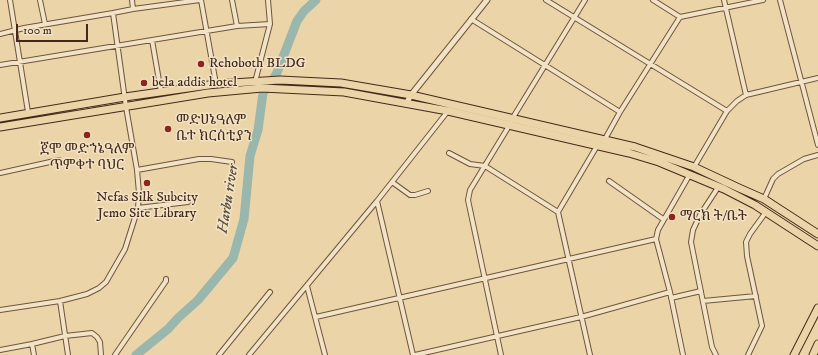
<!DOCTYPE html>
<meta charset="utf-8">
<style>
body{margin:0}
#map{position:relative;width:818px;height:355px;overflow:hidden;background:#ebd4a8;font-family:"IM FELL DW Pica",serif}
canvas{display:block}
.scale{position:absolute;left:16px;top:24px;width:72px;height:18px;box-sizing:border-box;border:2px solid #44291a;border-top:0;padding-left:5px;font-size:12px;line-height:14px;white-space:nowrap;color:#44291a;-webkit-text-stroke:3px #f2e3c6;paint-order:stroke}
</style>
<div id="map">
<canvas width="818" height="355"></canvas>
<div class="scale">100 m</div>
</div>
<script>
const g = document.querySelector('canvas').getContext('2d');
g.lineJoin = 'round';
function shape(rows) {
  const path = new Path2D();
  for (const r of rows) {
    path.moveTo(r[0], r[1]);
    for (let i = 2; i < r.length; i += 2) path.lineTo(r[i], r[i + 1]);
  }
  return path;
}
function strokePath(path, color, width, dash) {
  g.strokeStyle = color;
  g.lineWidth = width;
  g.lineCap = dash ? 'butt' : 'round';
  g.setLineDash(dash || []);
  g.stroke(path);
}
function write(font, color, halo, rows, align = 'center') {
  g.font = font + ' "IM FELL DW Pica","Noto Serif Ethiopic",serif';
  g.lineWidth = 3;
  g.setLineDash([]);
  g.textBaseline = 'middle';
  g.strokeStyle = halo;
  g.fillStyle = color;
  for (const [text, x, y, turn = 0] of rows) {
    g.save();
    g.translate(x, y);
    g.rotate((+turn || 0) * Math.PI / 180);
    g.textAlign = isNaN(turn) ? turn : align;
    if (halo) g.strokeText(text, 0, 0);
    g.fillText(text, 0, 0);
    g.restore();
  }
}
const river = shape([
 [136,355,168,329,178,318,198,300,233,258,244,219,250,156,258,130,263,93,276,75,297,21,304,11,316,0]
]);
const minor = shape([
 [10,0,28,112],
 [40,0,45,24],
 [201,0,216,84],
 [232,0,237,26],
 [546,0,727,111],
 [653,0,680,17],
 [724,0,746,95],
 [780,0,818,145],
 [133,9,200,0],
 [471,19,620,112],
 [0,34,24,28,113,13],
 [152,40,161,92],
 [0,65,237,26,270,24],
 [255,82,270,24,268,0],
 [512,119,585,0],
 [605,139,620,112,680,17,763,0],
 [449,153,470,164,485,166,558,212],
 [694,167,727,111,737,101,746,95,818,78],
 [137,170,199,159,211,159,232,162],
 [0,173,59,160],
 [609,181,663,219],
 [392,182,410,195,415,195,428,191],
 [764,199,773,179,778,174,804,159,818,155],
 [377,201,413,355],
 [138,208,188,202],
 [307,286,325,355],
 [671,298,701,291],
 [60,301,68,355],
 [703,301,756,296],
 [0,310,60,301,87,294,99,288,106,282,125,249,138,208,139,193,137,170,126,107,113,13,133,9,132,0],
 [316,317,656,239],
 [32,344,65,336,92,333,97,337,100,342,101,355],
 [0,350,32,344,34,355],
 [115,355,166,281,166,279],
 [219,355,270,292],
 [249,355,377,201,448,111],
 [415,355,581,317,670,292],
 [501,355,468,200,470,190,509,126],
 [590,355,558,212,597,146],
 [683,355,670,292,656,239,658,230,690,174],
 [716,355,712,347,691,242,693,230,700,215,719,186],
 [748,355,762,326,747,256,746,242,750,234,766,212]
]);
const tertiary = shape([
 [406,104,411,95,487,0]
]);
const primary = shape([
 [0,118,125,97,216,84,280,80,341,83,411,95,635,147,694,167,739,188,764,199,818,234],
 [0,127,208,93,262,88,344,92,448,111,629,153,659,162,724,189,755,205,818,246],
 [794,355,818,308],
 [813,355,818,344]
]);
const markers = [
 [201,64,4,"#8f2418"],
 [144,83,4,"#8f2418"],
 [168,129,4,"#8f2418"],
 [87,135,4,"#8f2418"],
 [147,183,4,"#8f2418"],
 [672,217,4,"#8f2418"]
];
const poiNames = [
 ["Rehoboth BLDG",209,64],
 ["bela addis hotel",152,83],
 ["መድሀኔዓለም",176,121],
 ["ቤተ ክርስቲያን",176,137],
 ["ጀሞ መድኀኔዓለም",87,150,"center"],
 ["ጥምቀተ ባህር",87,166,"center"],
 ["Nefas Silk Subcity",147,198,"center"],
 ["Jemo Site Library",147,214,"center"],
 ["ማርክ ት/ቤት",680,217]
];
const waterNames = [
 ["Harbu river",229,199,-81]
];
strokePath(river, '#99b7ad', 9);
strokePath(minor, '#6e543e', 6);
strokePath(tertiary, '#6e543e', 7);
strokePath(primary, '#44291a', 9);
strokePath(minor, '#f2e3c6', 4);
strokePath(tertiary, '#f2e3c6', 5);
strokePath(primary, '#ebd4a8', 7);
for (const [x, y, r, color] of markers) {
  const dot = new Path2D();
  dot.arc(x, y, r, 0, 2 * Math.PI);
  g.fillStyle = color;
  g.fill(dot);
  strokePath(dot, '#f2e3c6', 1.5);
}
write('14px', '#44291a', '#f2e3c6', poiNames, 'left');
write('italic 15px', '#594c3f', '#f2e3c6', waterNames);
</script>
